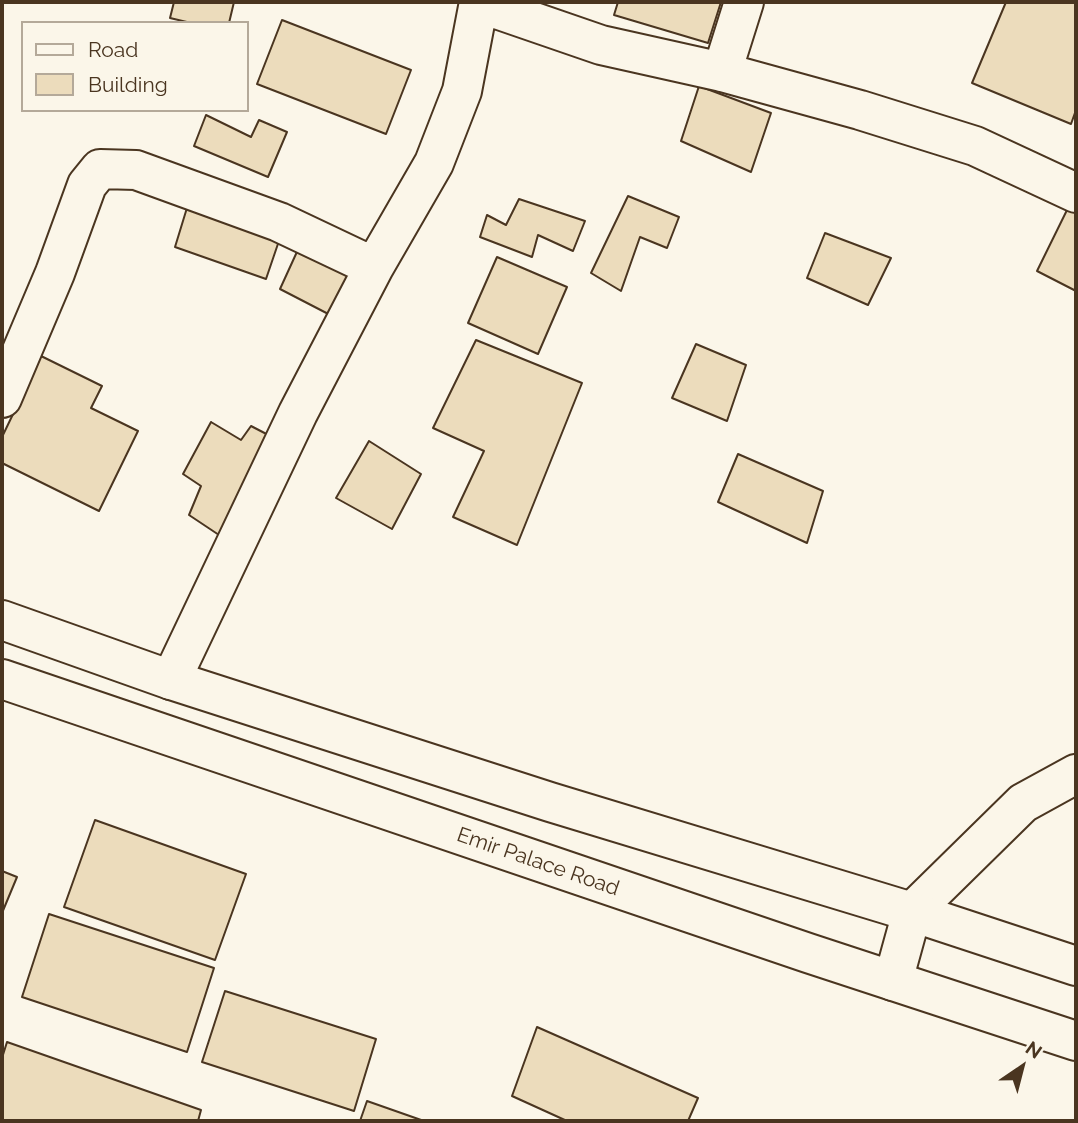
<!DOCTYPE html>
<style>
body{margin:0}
#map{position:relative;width:1078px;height:1123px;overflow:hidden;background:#fbf6e9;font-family:Raleway,sans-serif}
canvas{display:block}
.frame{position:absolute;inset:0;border:4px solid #4a3520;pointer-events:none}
.legend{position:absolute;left:21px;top:21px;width:228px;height:91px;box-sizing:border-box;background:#fbf6e9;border:2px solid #b4a999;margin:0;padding:9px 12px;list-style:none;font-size:21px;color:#4a3520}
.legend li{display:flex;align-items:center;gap:14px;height:35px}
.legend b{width:35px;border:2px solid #b4a999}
.north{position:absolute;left:987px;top:1032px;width:70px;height:70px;-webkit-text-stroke:5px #fbf6e9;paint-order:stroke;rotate:35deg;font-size:19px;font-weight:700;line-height:28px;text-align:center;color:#4a3520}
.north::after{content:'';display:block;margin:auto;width:24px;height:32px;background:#4a3520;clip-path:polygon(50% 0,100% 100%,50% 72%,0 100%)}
</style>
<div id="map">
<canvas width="1078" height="1123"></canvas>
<div class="frame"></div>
<ul class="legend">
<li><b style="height:9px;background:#fbf6e9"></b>Road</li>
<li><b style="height:19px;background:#ecdcbc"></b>Building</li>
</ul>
<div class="north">N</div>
</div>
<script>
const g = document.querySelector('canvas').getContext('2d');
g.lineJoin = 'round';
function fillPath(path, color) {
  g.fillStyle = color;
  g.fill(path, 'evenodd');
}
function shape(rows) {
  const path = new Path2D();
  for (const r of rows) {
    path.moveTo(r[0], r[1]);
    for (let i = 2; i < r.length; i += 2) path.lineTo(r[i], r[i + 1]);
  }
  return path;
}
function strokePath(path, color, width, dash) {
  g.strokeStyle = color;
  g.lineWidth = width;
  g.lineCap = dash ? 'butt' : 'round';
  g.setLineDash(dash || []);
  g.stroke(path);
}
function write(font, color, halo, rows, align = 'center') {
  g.font = font + ' Raleway,sans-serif';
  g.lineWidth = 5;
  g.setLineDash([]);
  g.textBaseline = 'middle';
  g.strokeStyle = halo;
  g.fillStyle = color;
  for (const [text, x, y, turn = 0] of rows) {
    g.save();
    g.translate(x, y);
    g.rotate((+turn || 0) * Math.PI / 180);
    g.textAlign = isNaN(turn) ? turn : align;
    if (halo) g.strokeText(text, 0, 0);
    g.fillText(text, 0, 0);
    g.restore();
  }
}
const building = shape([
 [174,2,234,2,229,23,191,23,170,18,174,2],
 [618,2,721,2,708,43,614,15,618,2],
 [1006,2,1076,2,1076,110,1071,124,972,83,1006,2],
 [282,20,411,70,386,134,257,84,282,20],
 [699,86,771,113,751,172,681,141,699,86],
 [206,115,251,137,259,120,287,132,268,177,194,146,206,115],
 [628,196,679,217,667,248,640,237,621,291,591,273,628,196],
 [190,198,282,232,266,279,175,247,190,198],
 [519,199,585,221,573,251,538,235,532,257,480,237,487,215,506,225,519,199],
 [1068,208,1076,212,1076,291,1037,271,1068,208],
 [825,233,891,258,868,305,807,278,825,233],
 [301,243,362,272,338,319,280,289,301,243],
 [497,257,567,287,538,354,468,323,497,257],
 [476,340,582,383,517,545,453,517,484,451,433,428,476,340],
 [696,344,746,365,727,421,672,398,696,344],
 [41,356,102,386,91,408,138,431,99,511,2,463,2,437,41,356],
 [211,422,241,440,251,426,278,440,228,541,189,515,201,486,183,474,211,422],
 [369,441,421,474,392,529,336,498,369,441],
 [738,454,823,491,807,543,718,502,738,454],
 [95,820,246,874,215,960,64,907,95,820],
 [2,871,17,877,2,913,2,871],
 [49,914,214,968,187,1052,22,997,49,914],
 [225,991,376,1039,354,1111,202,1062,225,991],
 [537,1027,698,1098,688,1121,567,1121,512,1096,537,1027],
 [7,1042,201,1110,198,1121,2,1121,2,1058,7,1042],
 [367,1101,424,1121,360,1121,367,1101]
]);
const minor = shape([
 [479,3,601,45,722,72,860,110,975,146,1076,193],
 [722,72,744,2],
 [2,398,55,273,87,185,100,169,136,170,279,222,374,267],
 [171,680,298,413,374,267,434,163,462,91,479,2],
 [893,981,912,912,1023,803,1076,774]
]);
const primary = shape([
 [2,620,171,680,550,802,912,912,1076,966],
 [2,679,808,953,1076,1041]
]);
const streetNames = [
 ["Emir Palace Road",538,862,19]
];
fillPath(building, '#ecdcbc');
strokePath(building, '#4a3520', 2);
strokePath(minor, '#4a3520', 42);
strokePath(primary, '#4a3520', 42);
strokePath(minor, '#fbf6e9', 38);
strokePath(primary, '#fbf6e9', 38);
write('21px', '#4a3520', '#fbf6e9', streetNames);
</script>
